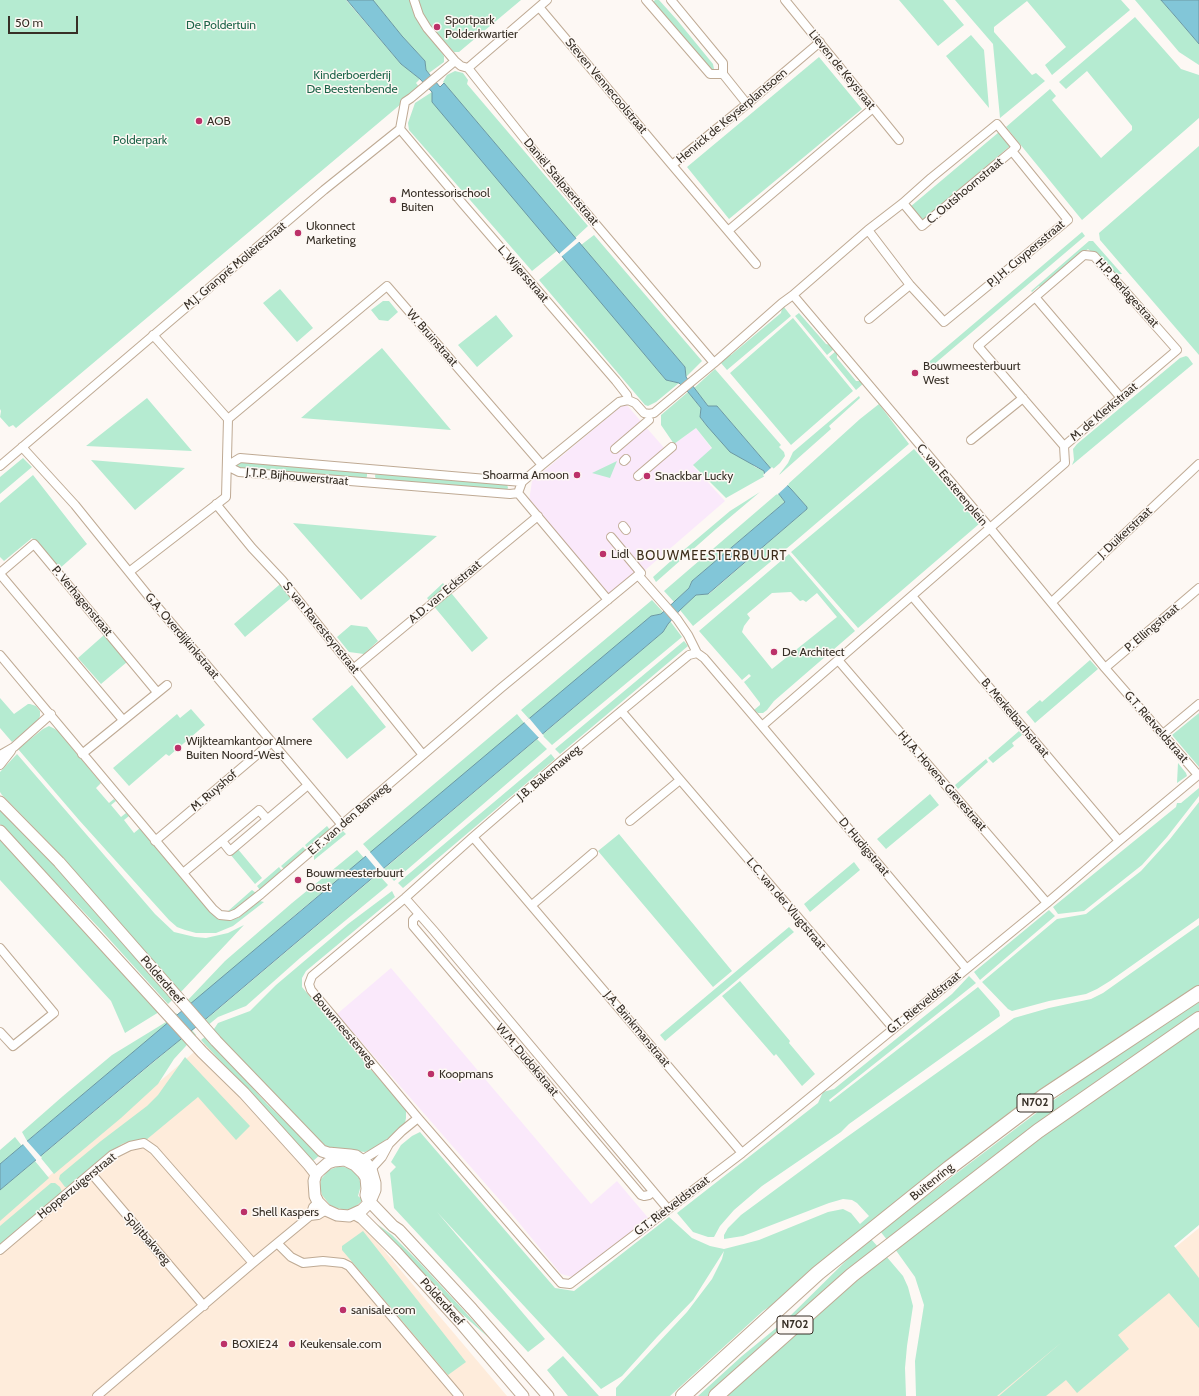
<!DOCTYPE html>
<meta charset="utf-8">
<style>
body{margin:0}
#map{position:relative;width:1199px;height:1396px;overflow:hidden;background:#fdf8f4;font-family:Cabin,sans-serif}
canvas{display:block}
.scale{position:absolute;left:8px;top:16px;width:70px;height:18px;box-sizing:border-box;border:2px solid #372f26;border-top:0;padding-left:5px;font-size:12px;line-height:14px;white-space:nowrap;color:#372f26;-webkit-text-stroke:3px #fdf8f4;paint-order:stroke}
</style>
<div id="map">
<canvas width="1199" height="1396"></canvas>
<div class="scale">50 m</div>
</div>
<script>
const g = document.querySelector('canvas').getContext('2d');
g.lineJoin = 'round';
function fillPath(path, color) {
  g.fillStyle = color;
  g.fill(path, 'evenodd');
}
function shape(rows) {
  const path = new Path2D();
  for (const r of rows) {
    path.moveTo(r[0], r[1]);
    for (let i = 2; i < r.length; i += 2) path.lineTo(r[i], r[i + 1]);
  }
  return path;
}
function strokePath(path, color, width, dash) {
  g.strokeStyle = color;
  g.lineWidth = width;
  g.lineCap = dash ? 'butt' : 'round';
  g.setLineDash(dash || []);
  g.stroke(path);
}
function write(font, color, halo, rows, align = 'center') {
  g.font = font + ' Cabin,sans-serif';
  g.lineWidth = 3;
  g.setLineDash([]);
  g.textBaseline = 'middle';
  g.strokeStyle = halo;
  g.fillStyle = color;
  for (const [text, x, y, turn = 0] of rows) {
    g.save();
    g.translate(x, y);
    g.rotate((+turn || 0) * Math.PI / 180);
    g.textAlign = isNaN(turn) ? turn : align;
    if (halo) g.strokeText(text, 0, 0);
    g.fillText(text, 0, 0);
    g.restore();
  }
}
const commercial = shape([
 [625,403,666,450,696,428,712,449,693,466,725,501,613,598,529,501,532,481],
 [391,968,591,1204,617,1181,655,1226,583,1280,561,1274,511,1213,337,1014]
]);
const industrial = shape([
 [207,1041,507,1396,0,1396,0,1218],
 [1199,1228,1199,1396,996,1396,1127,1287]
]);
const green = shape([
 [0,0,346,0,401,64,420,79,416,83,420,88,16,428,13,425,9,427,0,417,1,411,0,409],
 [373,0,521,0,459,52,454,52,446,43,439,49,444,56,444,62,429,73,426,70,425,61,402,36],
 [655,0,659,0,677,20,713,64,714,69,711,70,681,35,653,2],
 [899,0,943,0,964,25,938,46],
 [955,0,1121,0,1130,10,1052,75,1045,65,1066,47,1027,1,994,27,994,32,1032,75,1036,73,1045,81,1000,118,993,44],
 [1135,0,1161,0,1199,44,1199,65,1179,52],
 [1135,17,1181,69,1199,75,1199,118,1082,220,1006,127,1050,89,1056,96,1052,100,1101,158,1132,130,1132,126,1087,71,1066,89,1059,82],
 [971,35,984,50,989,108,946,56],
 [819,57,862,109,729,219,687,167],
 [455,71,463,73,468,80,467,84,588,226,575,238,444,83,443,82,447,75],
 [432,92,433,102,558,250,532,271,409,130,408,123,415,103],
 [999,132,1010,146,922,221,910,207],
 [1199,146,1199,355,1100,240,1099,233],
 [1082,232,1085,236,925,372,923,370,926,368,924,366],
 [594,235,702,361,686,377,685,367,581,245],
 [1089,241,1093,241,1122,274,1115,274,1088,249,1041,288,1039,286,1032,292,1031,291],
 [565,258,666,380,679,383,656,402,648,406,645,405,539,280],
 [280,289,313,328,297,342,263,303],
 [383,301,389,301,398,312,388,321,379,320,371,310],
 [784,307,791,316,727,370,721,363,724,360,723,359,726,356,731,355,781,313,782,308],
 [799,313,826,344,831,345,834,349,827,355,795,316],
 [496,315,513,336,477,367,458,345],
 [793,318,853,391,791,445,730,373],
 [382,348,451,430,301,418],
 [836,351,837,353,837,358,856,381,861,381,864,383,856,390,829,357],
 [1186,356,1188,357,1193,364,1072,465,1074,460,1073,449,1077,444,1180,358],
 [715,369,781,445,779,447,784,452,785,456,780,463,772,470,717,406,708,406,694,388],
 [688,392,701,408,700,417,707,426,755,467,764,471,765,476,726,498,693,465,712,448,696,428,674,444,661,425,661,415],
 [859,396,860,398,829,426,831,429,778,476,788,463,793,452],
 [147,398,192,451,86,446],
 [879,404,909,444,792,544,693,626,680,610,696,595,709,594,807,509,807,507,787,485,860,419],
 [914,449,979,524,858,628,791,552],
 [23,458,32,467,0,494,0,477],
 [91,460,185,468,135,510],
 [237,460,367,471,367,476,366,479,240,470,236,468,235,464],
 [617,461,610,478,592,473],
 [376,472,507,484,508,488,506,491,376,480,375,476],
 [33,475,87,544,58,570,32,538,4,561,0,557,0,503],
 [760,492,716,529,656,582,653,577,672,560,730,511],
 [778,493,785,502,692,581,689,588,674,602,664,591],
 [293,523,437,536,361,600],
 [789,554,855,631,774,701,767,710,763,713,758,713,754,710,760,705,760,703,744,682,751,676,749,674,742,680,699,631],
 [772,593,791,592,800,601,803,600,806,602,817,593,837,617,772,669,742,632,744,626,750,618,747,614],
 [286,579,297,593,245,637,234,624],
 [443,583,488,638,472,652,427,598],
 [652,600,663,612,661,614,651,616,530,720,521,710],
 [670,621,682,637,552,745,542,735,663,632],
 [351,625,367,627,378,641,364,654,349,652,337,637],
 [104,635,127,662,101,684,78,658],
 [684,641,688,646,560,754,555,749],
 [1090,660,1098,669,1035,723,1026,712,1040,700,1042,702],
 [352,685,386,727,347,759,312,719],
 [0,698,14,714,28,704,30,704,36,706,40,711,40,716,38,721,12,742,0,728],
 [191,709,205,725,169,756,166,754,129,786,113,768,177,714,180,718],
 [1199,713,1199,767,1172,735],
 [517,714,525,724,371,853,363,844],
 [49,726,55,729,58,731,101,783,96,788,109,803,114,799,116,801,111,805,121,817,126,813,129,816,124,820,134,833,140,828,215,917,222,920,232,920,240,917,258,902,260,901,264,902,233,926,216,933,196,933,185,930,177,927,169,920,79,820,18,749,43,729],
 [1019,731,1022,735,1012,743,1014,746,993,763,988,758],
 [537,739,547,749,394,881,384,869],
 [17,754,155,914,174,932,195,937,206,938,228,933,244,925,179,994,50,844,2,795,0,792,0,772],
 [551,754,555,759,403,888,398,883],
 [986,759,988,762,958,789,955,785],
 [1178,763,1186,773,1187,776,1177,783],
 [1199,788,1199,796,1167,837,1142,865,1084,911,1058,914,1053,907,1176,807,1177,803,1181,803],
 [930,794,939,805,886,849,877,839],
 [1199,802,1199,918,1110,981,1097,989,1086,994,1049,1001,1012,1011,1008,1009,982,982,1057,919,1086,914,1141,871,1170,839],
 [0,810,54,863,173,999,168,1004,101,930,0,824],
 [327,826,330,830,308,849,305,845],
 [343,831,346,834,314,860,314,854],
 [619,834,732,971,713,987,598,851],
 [0,839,159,1012,125,1033,111,1001,0,880],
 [303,847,306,850,284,869,281,866],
 [237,848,262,878,255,884,230,854],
 [357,850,364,858,301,910,190,1006,186,1002,225,961,292,903],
 [854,862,860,870,810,912,804,904],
 [279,867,282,871,260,890,257,886],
 [378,874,388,885,386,887,300,958,246,1006,218,1017,207,1026,203,1022],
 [252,890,256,893,237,909,227,912],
 [392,891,395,897,306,971,302,978,302,987,366,1064,397,1099,406,1110,406,1118,405,1123,385,1141,372,1149,365,1152,328,1148,284,1106,212,1032,218,1023,250,1011,276,985,348,924],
 [1049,910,1055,916,980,980,974,972],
 [1199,925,1199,987,790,1293,763,1311,670,1396,616,1396,616,1388,687,1312,712,1279,722,1259,724,1251,693,1300,657,1337,622,1376,601,1389,437,1212,545,1339,528,1352,394,1208,390,1173,396,1167,391,1162,401,1145,412,1136,420,1132,555,1288,574,1291,669,1217,692,1238,710,1246,724,1249,759,1240,828,1212,843,1209,851,1213,860,1224,869,1216,857,1203,852,1200,843,1199,829,1203,743,1236,724,1239,724,1235,728,1228,741,1215,844,1139,1014,1018,1049,1008,1091,999,1103,993],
 [789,927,794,932,665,1041,660,1035],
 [969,976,976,983,829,1100,830,1102,978,987,999,1011,1000,1016,849,1124,841,1132,762,1186,734,1210,720,1226,714,1237,708,1237,693,1232,677,1213,818,1103,823,1092,834,1089,952,994],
 [740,981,790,1041,789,1043,815,1074,802,1086,776,1054,774,1056,722,996],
 [1199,1000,1199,1015,888,1241,880,1231,1047,1105,1109,1060],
 [176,1013,178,1015,27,1141,22,1132,63,1096,112,1055,166,1022],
 [1199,1027,1199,1225,1174,1246,1199,1278,1199,1328,1169,1293,1118,1335,1129,1349,1077,1393,1066,1380,1046,1396,999,1396,1062,1342,997,1396,916,1396,915,1361,924,1305,915,1277,895,1249,1035,1141],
 [192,1030,196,1035,174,1059,158,1084,121,1118,54,1174,40,1157],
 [206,1036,267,1104,320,1155,313,1161,201,1040],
 [185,1057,250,1126,236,1140,198,1097,146,1140,130,1141,122,1144,109,1153,71,1186,67,1187,65,1187,59,1179,60,1175,101,1141,147,1106,158,1095],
 [15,1137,22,1146,0,1164,0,1150],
 [35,1161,49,1178,0,1221,0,1190],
 [337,1167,344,1167,352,1169,359,1178,361,1185,358,1196,363,1200,355,1207,346,1210,337,1208,330,1205,322,1195,320,1187,321,1179,329,1170],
 [51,1183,55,1183,60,1187,62,1192,60,1194,0,1245,0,1226],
 [377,1224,392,1235,420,1263,489,1338,445,1299],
 [363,1231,466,1362,448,1375,342,1250,342,1246],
 [871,1239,879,1248,709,1396,698,1396,742,1356,786,1320,861,1246],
 [886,1256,903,1276,908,1287,913,1306,907,1346,905,1368,906,1396,725,1396,857,1280],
 [563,1356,599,1396,568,1396,547,1370]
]);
const water = shape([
 [347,0,373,0,402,36,425,61,426,70,440,87,444,83,685,367,686,377,708,406,717,406,772,470,791,489,807,507,807,509,708,594,696,595,680,610,668,624,663,632,207,1018,154,1061,0,1190,0,1164,651,616,661,614,689,588,692,581,785,502,765,476,764,471,730,452,707,426,700,417,701,408,688,392,679,383,666,380,432,102,432,92,420,79,401,64,347,0],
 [1161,0,1199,0,1199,44,1175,16,1161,0]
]);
const pier = shape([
 [577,238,580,241,561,257,559,254],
 [772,467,789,484,777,495,763,475],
 [529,718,544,736,540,739,524,722],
 [369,851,385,870,381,874,365,855],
 [26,1140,42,1158,37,1161,22,1143]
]);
const street = shape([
 [414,0,419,15,427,28,455,61,461,66,468,68,543,162,714,363],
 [646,0,710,74,723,74],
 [671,0,723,63,723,74,747,104],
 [785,0,899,140],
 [539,7,672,165],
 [468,68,547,0],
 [903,203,922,226,1012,151],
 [729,230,873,108],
 [756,264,672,165,747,104,820,42],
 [793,295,868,230,903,203,931,178,997,124,1016,147,1012,151,1068,220,944,322,910,285,868,230],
 [1035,297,1121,398],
 [869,319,910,285],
 [153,335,228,419],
 [971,440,1023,398],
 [22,447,75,505,150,598,342,825],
 [615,449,649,420],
 [624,461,626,459],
 [542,465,522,482,518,493,608,600],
 [0,466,324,190,400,129,405,102,411,98,455,61],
 [227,466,240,458,522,482],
 [227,466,239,472,510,494,518,493],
 [638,476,672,447],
 [216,504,252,548,282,580,423,755],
 [623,526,626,530],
 [611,537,641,573],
 [129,572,226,497,228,419,387,286,542,465,619,402,628,400],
 [0,573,34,544,157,692],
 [0,574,123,720],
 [912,596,1119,841],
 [1052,602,1199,464],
 [697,653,689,655,561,761,473,837,405,898,312,976,309,984,311,990,418,1118,561,1283,570,1284,742,1153,1047,903,1119,841,1198,775,1105,668,990,528,1065,463,1064,446,1177,350,1094,256,1084,255,978,346,1064,446],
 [0,655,213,909,220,915,230,916,237,913,261,894,501,688,638,575,677,619,688,635,697,653,704,658,762,726,990,528,793,295,782,303,714,363,661,407,654,413,649,414,644,413,635,403,628,400,627,395,616,381,463,204,400,129],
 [838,660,1047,903],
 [1105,668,1199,588],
 [353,669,538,516],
 [622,712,893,1028],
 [762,726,966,968],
 [1163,734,1199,704],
 [82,754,167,685],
 [0,755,14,747,51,714],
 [0,765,11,751],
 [630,821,680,780],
 [473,837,742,1153],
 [155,841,272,742],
 [222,841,230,851,308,785],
 [183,873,259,810,267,819],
 [405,898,434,931,668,1209],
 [532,905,593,853],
 [419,914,413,920,413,926,641,1195,644,1196,649,1195,653,1191],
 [0,948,54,1013,13,1046,0,1032],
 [362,1160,388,1144],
 [371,1169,382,1157,389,1144,402,1131,418,1118],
 [91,1173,204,1306],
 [310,1216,313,1207,318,1202],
 [278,1244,291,1257,303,1263,323,1261,343,1263,349,1266,459,1396],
 [0,1250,112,1155,130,1146,144,1143,154,1150,253,1263],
 [97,1396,253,1263,310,1216,318,1215,326,1210]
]);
const secondary = shape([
 [0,802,59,862,216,1041,322,1151,328,1153,350,1155,356,1156,367,1164,371,1169,375,1183,375,1190,372,1197,370,1201,368,1204,362,1210,349,1216,337,1215,326,1210,318,1202,315,1196,314,1181,316,1174,320,1170,328,1163,334,1161,345,1160,355,1165,363,1173,366,1178,367,1189,366,1195,367,1198,370,1201,372,1204,393,1226,399,1230,472,1309,548,1396],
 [0,831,202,1052,244,1093,309,1165,316,1174],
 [355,1214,362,1218,396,1252,459,1321,523,1396]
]);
const highway = shape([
 [683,1396,818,1273,949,1168,1044,1096,1199,993],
 [716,1396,852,1275,1038,1131,1199,1019]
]);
const markers = [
 [437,27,4,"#bc3169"],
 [199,121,4,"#bc3169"],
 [393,200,4,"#bc3169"],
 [298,233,4,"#bc3169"],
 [915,373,4,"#bc3169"],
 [577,475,4,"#bc3169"],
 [647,476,4,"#bc3169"],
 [603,554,4,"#bc3169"],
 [774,652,4,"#bc3169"],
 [178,748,4,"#bc3169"],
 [298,880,4,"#bc3169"],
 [431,1074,4,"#bc3169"],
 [244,1212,4,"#bc3169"],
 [343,1310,4,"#bc3169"],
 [224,1344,4,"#bc3169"],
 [292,1344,4,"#bc3169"]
];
const shields = [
 [1035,1103,36],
 [795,1325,36]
];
const shieldNames = [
 ["N702",1035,1103],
 ["N702",795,1325]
];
const poiNames = [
 ["Sportpark",445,20],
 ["Polderkwartier",445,34],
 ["AOB",207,121],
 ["Montessorischool",401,193],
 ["Buiten",401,207],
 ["Ukonnect",306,226],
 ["Marketing",306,240],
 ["Bouwmeesterbuurt",923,366],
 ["West",923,380],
 ["Shoarma Amoon",569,475,"right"],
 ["Snackbar Lucky",655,476],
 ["Lidl",611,554],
 ["De Architect",782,652],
 ["Wijkteamkantoor Almere",186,741],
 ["Buiten Noord-West",186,755],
 ["Bouwmeesterbuurt",306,873],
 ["Oost",306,887],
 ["Koopmans",439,1074],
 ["Shell Kaspers",252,1212],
 ["sanisale.com",351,1310],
 ["BOXIE24",232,1344],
 ["Keukensale.com",300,1344]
];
const parkNames = [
 ["De Poldertuin",221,25],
 ["Kinderboerderij",352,75],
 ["De Beestenbende",352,89],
 ["Polderpark",140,140]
];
const streetNames = [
 ["Lieven de Keystraat",842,70,51],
 ["Steven Vennecoolstraat",606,86,50],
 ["Henrick de Keyserplantsoen",732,116,-40],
 ["Daniël Stalpaertstraat",561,182,50],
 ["C. Outshoornstraat",965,191,-40],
 ["P.J.H. Cuypersstraat",1026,254,-40],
 ["M.J. Granpré Molièrestraat",235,266,-40],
 ["L. Wijersstraat",523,274,49],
 ["H.P. Berlagestraat",1127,293,48],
 ["W. Bruinstraat",432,338,49],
 ["M. de Klerkstraat",1104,412,-40],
 ["J.T.P. Bijhouwerstraat",297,477,5],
 ["C. van Eesterenplein",952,485,50],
 ["J. Duikerstraat",1125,533,-43],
 ["A.D. van Eckstraat",445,592,-40],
 ["P. Verhagenstraat",82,601,50],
 ["S. van Ravesteynstraat",321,628,51],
 ["P. Ellingstraat",1152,628,-40],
 ["G.A. Overdijkinkstraat",182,636,50],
 ["B. Merkelbachstraat",1015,718,50],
 ["G.T. Rietveldstraat",1156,727,49],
 ["J.B. Bakemaweg",549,773,-40],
 ["H.J.A. Hovens Grevestraat",942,781,49],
 ["M. Ruyshof",214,791,-40],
 ["E.F. van den Banweg",349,819,-41],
 ["D. Hudigstraat",864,847,50],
 ["L.C. van der Vlugtstraat",786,904,50],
 ["Polderdreef",162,980,49],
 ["G.T. Rietveldstraat",924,1003,-39],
 ["J.A. Brinkmanstraat",637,1029,50],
 ["Bouwmeesterweg",344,1030,50],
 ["W.M. Dudokstraat",527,1060,50],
 ["Buitenring",932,1182,-39],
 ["Hopperzuigerstraat",77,1186,-39],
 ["G.T. Rietveldstraat",672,1206,-37],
 ["Splijtbakweg",147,1239,49],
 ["Polderdreef",442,1302,48]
];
const neighbourhoodNames = [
 ["BOUWMEESTERBUURT",712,556]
];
fillPath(commercial, '#fae9fb');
fillPath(industrial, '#feecdb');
fillPath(green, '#b5ebd1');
fillPath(water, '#82c6d8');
strokePath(water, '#6c99a3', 1);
fillPath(pier, '#fdf8f4');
strokePath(street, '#bfaa94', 10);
strokePath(secondary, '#bfaa94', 13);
strokePath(highway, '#bfaa94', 16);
strokePath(street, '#fff', 8);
strokePath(secondary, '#fff', 11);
strokePath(highway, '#fff', 14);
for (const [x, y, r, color] of markers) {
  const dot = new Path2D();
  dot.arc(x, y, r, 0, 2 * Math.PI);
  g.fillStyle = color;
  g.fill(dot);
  strokePath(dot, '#fdf8f4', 1.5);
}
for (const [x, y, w] of shields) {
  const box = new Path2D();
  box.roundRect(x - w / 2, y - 9, w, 18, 3);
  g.fillStyle = '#fdf8f4';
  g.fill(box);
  strokePath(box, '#372f26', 1);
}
write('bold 11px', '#372f26', null, shieldNames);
write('12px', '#372f26', '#fdf8f4', poiNames, 'left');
write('12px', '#1d6449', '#fdf8f4', parkNames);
write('12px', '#372f26', '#fdf8f4', streetNames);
g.letterSpacing = '1px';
write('13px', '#3b2b19', '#fdf8f4', neighbourhoodNames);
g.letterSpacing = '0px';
</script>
